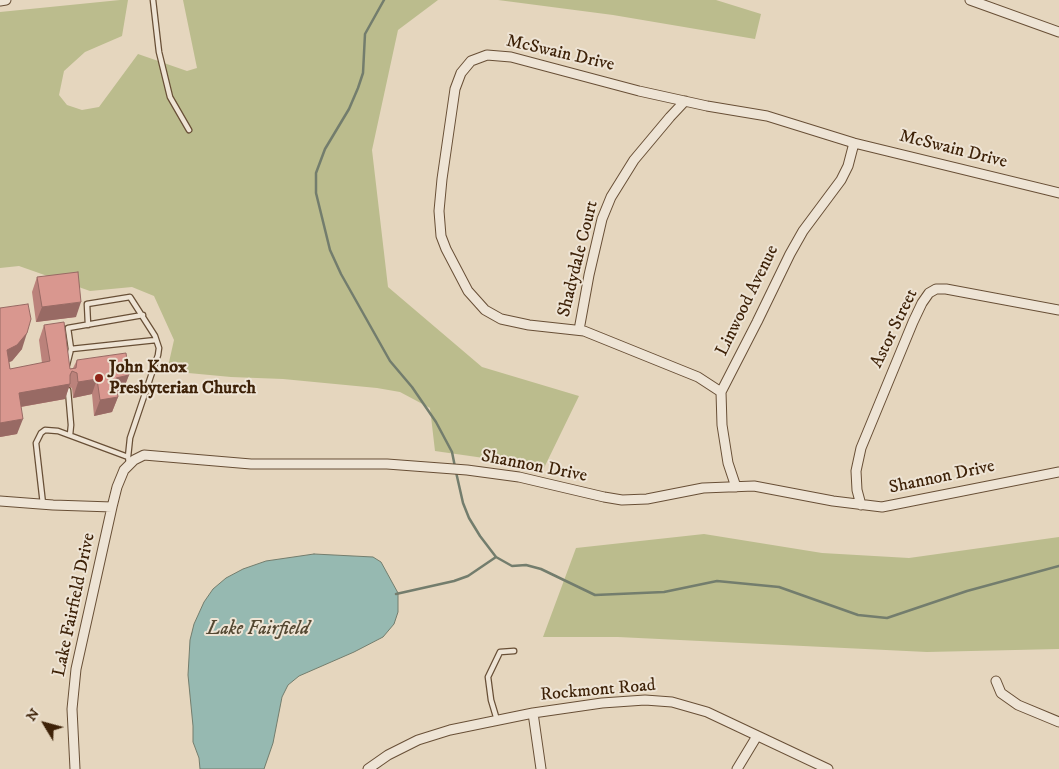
<!DOCTYPE html>
<style>
body{margin:0}
#map{position:relative;width:1059px;height:769px;overflow:hidden;background:#e5d6be;font-family:"IM FELL DW Pica",serif}
canvas{display:block}
.north{position:absolute;left:20px;top:699px;width:50px;height:50px;-webkit-text-stroke:4px #eee4d5;paint-order:stroke;rotate:307deg;font-size:14px;font-weight:700;line-height:20px;text-align:center;color:#3e2208}
.north::after{content:'';display:block;margin:auto;width:18px;height:22px;background:#3e2208;clip-path:polygon(50% 0,100% 100%,50% 72%,0 100%)}
</style>
<div id="map">
<canvas width="1059" height="769"></canvas>
<div class="north">N</div>
</div>
<script>
const g = document.querySelector('canvas').getContext('2d');
g.lineJoin = 'round';
function fillPath(path, color) {
  g.fillStyle = color;
  g.fill(path, 'evenodd');
}
function shape(rows) {
  const path = new Path2D();
  for (const r of rows) {
    path.moveTo(r[0], r[1]);
    for (let i = 2; i < r.length; i += 2) path.lineTo(r[i], r[i + 1]);
  }
  return path;
}
function strokePath(path, color, width, dash) {
  g.strokeStyle = color;
  g.lineWidth = width;
  g.lineCap = dash ? 'butt' : 'round';
  g.setLineDash(dash || []);
  g.stroke(path);
}
function write(font, color, halo, rows, align = 'center') {
  g.font = font + ' "IM FELL DW Pica",serif';
  g.lineWidth = 4;
  g.setLineDash([]);
  g.textBaseline = 'middle';
  g.strokeStyle = halo;
  g.fillStyle = color;
  for (const [text, x, y, turn = 0] of rows) {
    g.save();
    g.translate(x, y);
    g.rotate((+turn || 0) * Math.PI / 180);
    g.textAlign = isNaN(turn) ? turn : align;
    if (halo) g.strokeText(text, 0, 0);
    g.fillText(text, 0, 0);
    g.restore();
  }
}
const green = shape([
 [120,0,128,0,122,36,85,52,64,71,59,95,67,105,82,110,99,107,138,54,187,71,197,68,183,0,438,0,398,30,372,150,388,287,482,367,579,396,542,472,484,458,435,451,430,408,400,392,377,388,283,379,231,377,167,371,174,340,154,296,132,287,90,291,19,266,0,268,0,12],
 [498,0,716,0,761,14,755,39,613,15],
 [704,534,822,553,909,558,1059,537,1059,649,927,652,618,637,543,637,576,548]
]);
const water = shape([
 [314,554,373,557,381,562,398,593,398,612,394,624,383,637,354,652,299,676,288,685,282,697,273,743,264,769,200,769,199,758,193,742,193,726,188,675,190,640,194,624,204,602,213,589,226,578,243,569,266,561,314,554]
]);
const stream = shape([
 [384,0,365,34,363,73,358,88,349,109,325,149,316,173,316,193,330,250,341,274,390,361,412,387,436,422,452,452,455,467],
 [456,472,463,503,469,518,480,536,496,557,512,566,526,565,541,569,595,595,664,592,717,581,779,587,858,615,887,618,967,591,1059,566],
 [396,594,454,581,468,576,496,557]
]);
const service = shape([
 [153,0,159,52,170,97,189,130],
 [143,315,68,328,71,349,156,340],
 [88,325,87,304,130,297,155,336,159,348,158,355,130,438,128,457,129,463],
 [67,365,71,349],
 [68,390,71,425,70,435],
 [43,504,36,443,41,433,45,430,58,431,128,457],
 [497,720,491,700,488,677,500,652,514,651]
]);
const minor = shape([
 [970,0,1059,32],
 [0,1,6,0],
 [579,330,589,275,602,219,611,197,634,160,670,117,685,101],
 [721,392,698,377,584,331,529,325,501,319,485,310,468,291,446,249,441,236,439,211,442,179,455,89,461,73,471,61,487,55,511,57,639,91,707,106,767,116,854,143,1059,193],
 [736,487,728,463,722,425,721,392,757,322,790,254,803,231,841,180,848,166,854,143],
 [0,501,53,505,112,507,117,487,124,470,134,460,144,455,251,464,387,464,467,470,519,477,604,497,622,500,647,499,703,488,754,486,833,501,882,507,1059,472],
 [861,505,857,490,856,471,861,448,913,322,922,303,929,293,936,289,946,289,1059,310],
 [996,681,1001,693,1018,705,1059,722],
 [533,713,541,769],
 [75,769,72,709,76,669,112,507],
 [368,769,388,755,418,740,450,730,533,713,602,703,645,700,672,702,707,712,828,769],
 [737,769,757,736]
]);
const wall = shape([
 [37,277,76,317,36,322,32,292],
 [0,308,22,349,12,361,9,362,10,369,42,363,39,340,44,325,70,369,73,368,77,360,129,375,123,390,117,391,118,397,112,412,94,416,92,394,73,398,72,388,69,387,65,399,21,407,17,434,0,437]
]);
const shadedWall = shape([
 [81,302,76,317,36,322,42,307],
 [27,333,22,349,12,361,2,365,7,350],
 [72,371,67,385,70,384,65,399,14,408,19,393,70,375],
 [129,375,123,390,110,393,116,378],
 [97,379,92,394,73,398,78,382],
 [118,397,112,412,94,416,100,400],
 [23,419,17,434,0,437,0,423]
]);
const building = shape([
 [78,272,81,302,42,307,37,277,78,272],
 [28,304,31,319,27,333,17,345,7,350,10,369,50,361,44,325,64,322,70,369,76,368,77,360,126,353,129,375,116,378,118,397,100,400,97,379,78,382,77,373,72,371,70,375,70,384,19,393,23,419,0,423,0,308,28,304]
]);
const markers = [
 [99,378,5,"#8f2418"]
];
const streetNames = [
 ["McSwain Drive",560,54,13],
 ["McSwain Drive",953,150,14],
 ["Shadydale Court",579,259,-76],
 ["Linwood Avenue",748,301,-64],
 ["Astor Street",895,329,-64],
 ["Shannon Drive",534,467,11],
 ["Shannon Drive",942,478,-12],
 ["Lake Fairfield Drive",75,605,-78],
 ["Rockmont Road",598,691,-5]
];
const poiNames = [
 ["John Knox",109,368],
 ["Presbyterian Church",109,389]
];
const waterNames = [
 ["Lake Fairfield",258,630]
];
fillPath(green, '#bbbc8d');
fillPath(water, '#96b9b1');
strokePath(water, '#737d6d', 1);
strokePath(stream, '#737d6d', 2.5);
strokePath(service, '#684f36', 7);
strokePath(minor, '#684f36', 11);
strokePath(service, '#eee4d5', 4.5);
strokePath(minor, '#eee4d5', 9);
fillPath(wall, '#bb827b');
fillPath(shadedWall, '#986a64');
fillPath(building, '#d9978f');
strokePath(building, '#986a64', 1);
for (const [x, y, r, color] of markers) {
  const dot = new Path2D();
  dot.arc(x, y, r, 0, 2 * Math.PI);
  g.fillStyle = color;
  g.fill(dot);
  strokePath(dot, '#eee4d5', 2);
}
write('18px', '#3e2208', '#eee4d5', streetNames);
write('bold 18px', '#3e2208', '#eee4d5', poiNames, 'left');
write('italic 19px', '#544832', '#eee4d5', waterNames);
</script>
